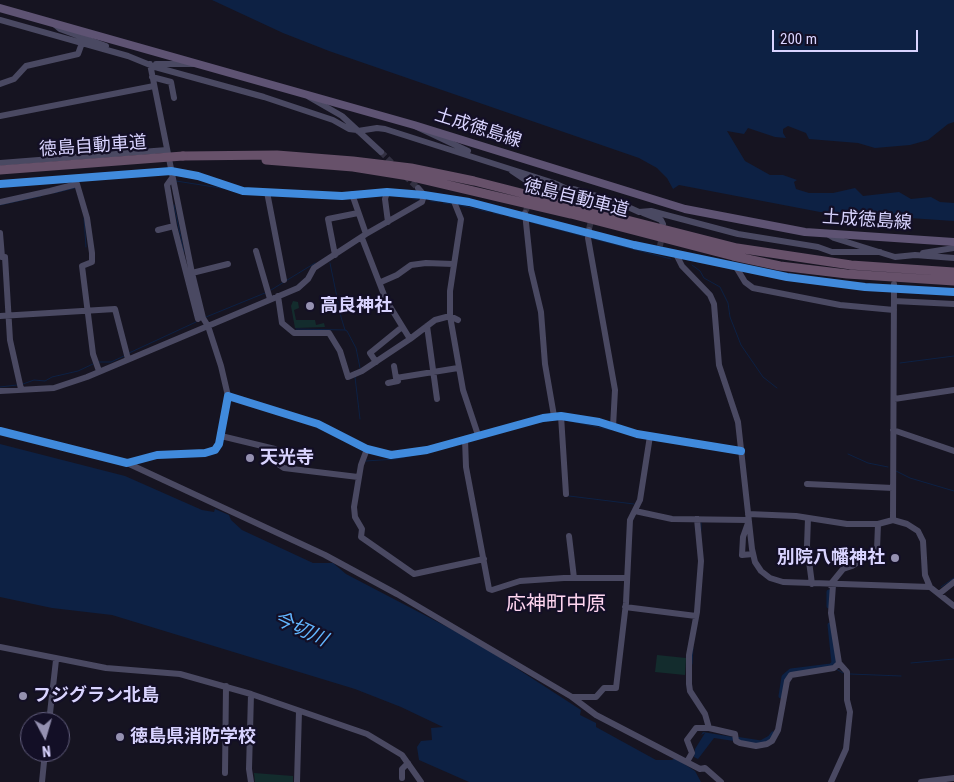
<!DOCTYPE html>
<meta charset="utf-8">
<style>
body{margin:0}
#map{position:relative;width:954px;height:782px;overflow:hidden;background:#161421;font-family:"Roboto Condensed",sans-serif}
canvas{display:block}
.north{position:absolute;left:20px;top:712px;width:50px;height:50px;box-sizing:border-box;background:#130f26;border:1px solid #625e7d;border-radius:50%;rotate:174deg;font-size:14px;font-weight:700;line-height:20px;text-align:center;color:#d9d4ff}
.north::after{content:'';display:block;margin:auto;width:18px;height:22px;background:#9591b1;clip-path:polygon(50% 0,100% 100%,50% 72%,0 100%)}
.scale{position:absolute;left:772px;top:30px;width:146px;height:22px;box-sizing:border-box;border:2px solid #d9d4ff;border-top:0;padding-left:6px;font-size:15px;line-height:18px;white-space:nowrap;color:#d9d4ff;-webkit-text-stroke:4px #130f26;paint-order:stroke}
</style>
<div id="map">
<canvas width="954" height="782"></canvas>
<div class="north">N</div>
<div class="scale">200 m</div>
</div>
<script>
const g = document.querySelector('canvas').getContext('2d');
g.lineJoin = 'round';
function fillPath(path, color) {
  g.fillStyle = color;
  g.fill(path, 'evenodd');
}
function shape(rows) {
  const path = new Path2D();
  for (const r of rows) {
    path.moveTo(r[0], r[1]);
    for (let i = 2; i < r.length; i += 2) path.lineTo(r[i], r[i + 1]);
  }
  return path;
}
function strokePath(path, color, width, dash) {
  g.strokeStyle = color;
  g.lineWidth = width;
  g.lineCap = dash ? 'butt' : 'round';
  g.setLineDash(dash || []);
  g.stroke(path);
}
function write(font, color, halo, rows, align = 'center') {
  g.font = font + ' "Roboto Condensed","Noto Sans JP",sans-serif';
  g.lineWidth = 4.5;
  g.setLineDash([]);
  g.textBaseline = 'middle';
  g.strokeStyle = halo;
  g.fillStyle = color;
  for (const [text, x, y, turn = 0] of rows) {
    g.save();
    g.translate(x, y);
    g.rotate((+turn || 0) * Math.PI / 180);
    g.textAlign = isNaN(turn) ? turn : align;
    if (halo) g.strokeText(text, 0, 0);
    g.fillText(text, 0, 0);
    g.restore();
  }
}
const green = shape([
 [293,301,298,302,299,308,294,310,296,320,315,320,316,325,324,323,325,327,295,328,291,306],
 [657,655,686,658,685,675,655,672],
 [254,773,293,776,293,782,255,782]
]);
const water = shape([
 [212,0,954,0,954,122,948,124,928,140,910,145,875,148,858,143,809,139,806,133,788,126,783,129,783,133,786,138,775,137,748,128,744,134,727,131,745,161,770,175,783,175,797,180,794,182,796,189,809,193,833,193,855,188,863,196,899,192,911,199,931,197,940,202,954,203,954,221,820,212,679,185,673,189,667,178,657,168,639,158,329,51,283,33],
 [0,444,125,476,202,510,214,512,215,509,229,515,231,520,242,530,313,563,333,563,346,574,476,642,581,710,580,715,596,723,596,727,656,760,672,760,675,758,695,771,701,782,469,782,419,760,417,747,421,741,432,740,431,728,443,727,401,707,355,689,112,615,52,608,0,597],
 [703,732,733,737,734,741,714,738,698,759,694,757,695,749,705,733,701,735]
]);
const stream = shape([
 [176,181,227,189],
 [54,193,75,188],
 [404,197,419,200],
 [430,201,439,202],
 [443,203,452,204],
 [0,205,41,196],
 [174,205,184,252],
 [459,205,489,212],
 [493,213,502,215],
 [509,217,521,219],
 [84,218,86,247],
 [530,222,586,237],
 [590,238,671,259],
 [330,263,341,317,345,330,347,331,356,348,360,368],
 [692,265,700,271,704,278,720,287,728,303,730,317,741,345,763,377,777,388],
 [271,290,315,263],
 [206,317,265,293],
 [296,329,345,330],
 [129,353,196,322],
 [99,362,111,362,124,356],
 [900,363,954,356],
 [355,377,360,419],
 [23,384,34,380,45,381,52,377,78,371,93,364],
 [0,387,17,385],
 [565,420,611,430],
 [537,423,553,420],
 [848,454,868,463,888,467],
 [366,461,396,459,419,454],
 [896,471,910,478,954,491],
 [569,496,634,504],
 [701,523,701,530],
 [941,587,954,578],
 [911,663,954,659],
 [692,664,693,648],
 [836,669,843,673],
 [850,674,901,676]
]);
const canal = shape([
 [829,606,829,592],
 [781,696,784,677,791,671,831,666,834,663,830,625],
 [735,739,761,743,770,738,773,734]
]);
const minorTunnel = shape([
 [381,152,396,167],
 [405,176,418,188],
 [526,211,533,185],
 [589,229,595,205],
 [660,246,662,235]
]);
const minor = shape([
 [0,20,128,56,155,67,264,97,333,120,349,129,357,130],
 [54,24,60,29,106,46],
 [150,64,192,273,203,318,208,326,221,366,228,396],
 [156,64,196,64],
 [152,77,171,82,174,98],
 [0,84,14,79,26,66,78,54,82,43],
 [309,97,342,116,381,152],
 [0,116,154,86],
 [417,127,468,151],
 [358,131,377,128,385,129,554,183,596,202,628,207,639,212,651,211,738,234,818,247,832,252,880,252],
 [0,163,167,150],
 [512,171,533,185,564,189],
 [172,178,167,185,174,226,198,319],
 [0,184,171,171,198,176,243,191,342,196,387,192,424,195,469,202,634,245,787,277,865,287,954,292],
 [77,184,87,218,92,253,92,262,82,266,93,354,99,371],
 [574,189,617,202],
 [267,192,284,280],
 [387,192,385,199,388,222],
 [352,194,366,234],
 [453,199,461,219,450,291,450,316,463,390,478,435],
 [0,202,50,191,77,184,76,182],
 [525,213,531,270,541,312,545,364,554,416],
 [643,213,661,220,663,224],
 [158,230,174,226],
 [589,230,588,238,615,390,613,427],
 [0,233,2,257,5,257,10,340,21,389],
 [829,235,834,238,895,257,915,255,954,258],
 [362,238,386,300,410,339,435,320,450,316,458,320],
 [256,251,270,299],
 [923,253,954,248],
 [676,254,682,266,710,295,714,304,719,365,738,422,752,549,755,562,761,571,770,578,783,582,930,587,954,606],
 [335,255,328,219,358,213],
 [736,267,745,282,753,288,840,305,894,310],
 [192,273,228,264],
 [381,282,397,275,411,265,426,263,453,264],
 [278,296,282,323,294,333,329,333,340,351,348,377,362,371,410,339],
 [894,301,954,304],
 [0,316,115,309,128,359],
 [427,326,437,399],
 [376,362,370,353,402,327],
 [394,366,396,378,458,368],
 [388,383,398,381,397,379],
 [0,391,54,388,87,377,298,288,308,279,314,268,320,264,366,234,422,202,424,195,418,188],
 [894,399,954,390],
 [561,416,566,494],
 [893,430,954,451],
 [0,431,127,463,157,455,205,453,215,450,219,444,228,396,318,424,367,449,391,455,427,450,543,418,561,416,599,422,637,434,741,451],
 [221,436,275,449,272,460,284,468,358,477],
 [465,439,466,467,489,589,492,590,520,581,564,578,627,578],
 [367,449,361,465,354,507,355,517,362,529,361,537,414,574,484,559],
 [127,463,325,555,397,594,572,697,596,715,700,769,705,768,721,782],
 [807,484,893,488],
 [635,511,672,519,748,520],
 [748,514,796,516,847,524,878,524,893,520,907,524,918,531,923,541,925,575,930,587],
 [808,518,807,546,812,584],
 [697,519,701,561,697,612,689,655,689,684,690,691,705,714,709,728,735,734,736,741,740,743,756,746,767,744,772,741,778,730,787,681,791,675,834,668,839,663],
 [893,520,894,284],
 [748,523,743,537,742,555,753,554],
 [569,536,574,578],
 [830,585,843,569,852,566,877,550,878,524],
 [939,594,954,582],
 [625,607,696,616],
 [0,647,106,668,180,674,251,694,367,734,402,755,421,782],
 [251,694,249,769,251,782],
 [572,697,596,697,604,688,616,688,626,603,630,520,640,500,650,436],
 [49,722,56,660],
 [688,760,692,753,687,740,696,728,709,728],
 [225,773,226,686],
 [402,778,402,769,408,763],
 [42,782,45,752],
 [297,782,299,711],
 [831,782,846,749,850,712,847,700,847,672,839,663,831,613,833,585],
 [921,782,954,778]
]);
const major = shape([
 [0,8,414,125,685,209,805,232,954,242]
]);
const highway = shape([
 [183,156,277,155,353,161,411,168,474,181,737,248,851,265,954,272],
 [266,160,353,167,409,176,571,214,733,256,780,266,847,274,954,281]
]);
const highwayBridge = shape([
 [0,170,183,156]
]);
const cycleway = shape([
 [0,184,171,171,198,176,243,191,342,196,387,192,424,195,469,202,634,245,787,277,865,287,954,292],
 [0,431,127,463,157,455,205,453,215,450,219,444,228,396,318,424,367,449,391,455,427,450,543,418,561,416,599,422,637,434,741,451]
]);
const markers = [
 [310,306,5,"#9591b1"],
 [250,458,5,"#9591b1"],
 [895,558,5,"#9591b1"],
 [23,696,5,"#9591b1"],
 [120,737,5,"#9591b1"]
];
const streetNames = [
 ["土成徳島線",478,129,18],
 ["徳島自動車道",93,147,-4],
 ["徳島自動車道",576,199,14],
 ["土成徳島線",867,221,4]
];
const poiNames = [
 ["高良神社",320,306],
 ["天光寺",260,458],
 ["別院八幡神社",885,558,"right"],
 ["フジグラン北島",33,696],
 ["徳島県消防学校",130,737]
];
const waterNames = [
 ["今切川",300,630,25]
];
const quarterNames = [
 ["応神町中原",556,605]
];
fillPath(green, '#132c2d');
fillPath(water, '#0d2144');
strokePath(stream, '#0d2144', 1);
strokePath(canal, '#0d2144', 5);
strokePath(minorTunnel, '#333142', 6, [6, 3]);
strokePath(minor, '#4a4962', 6);
strokePath(major, '#5e5373', 8);
strokePath(highway, '#67516a', 9);
strokePath(highwayBridge, '#67516a', 9);
strokePath(cycleway, '#408adc', 8);
for (const [x, y, r, color] of markers) {
  const dot = new Path2D();
  dot.arc(x, y, r, 0, 2 * Math.PI);
  g.fillStyle = color;
  g.fill(dot);
  strokePath(dot, '#130f26', 2);
}
write('18px', '#d9d4ff', '#130f26', streetNames);
write('bold 18px', '#d9d4ff', '#130f26', poiNames, 'left');
write('italic 19px', '#62b6ff', '#130f26', waterNames);
write('20px', '#ffd6f0', '#130f26', quarterNames);
</script>
